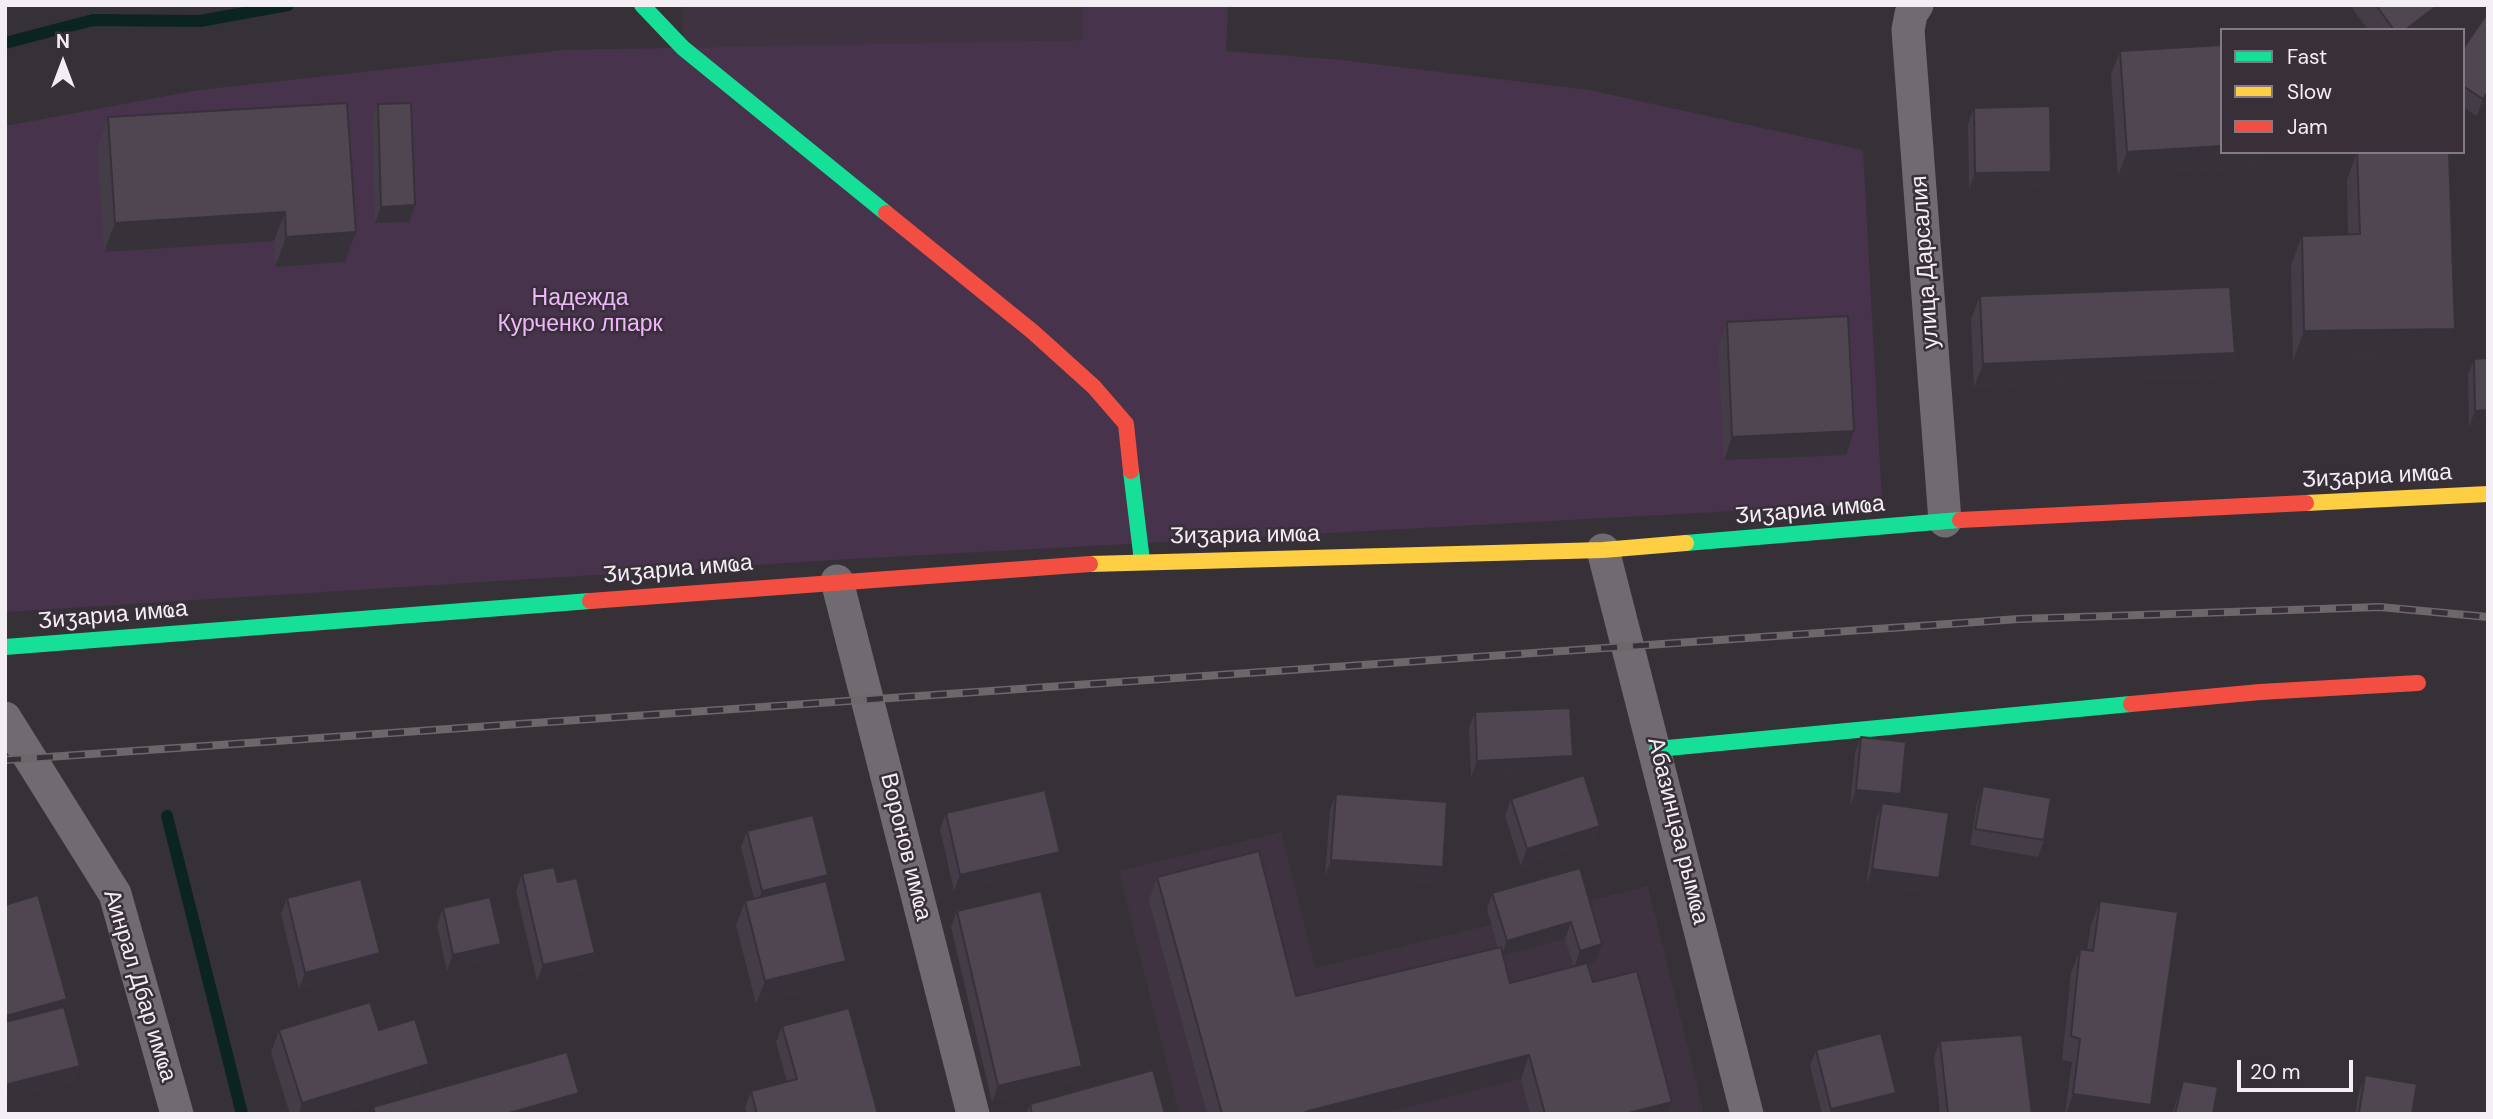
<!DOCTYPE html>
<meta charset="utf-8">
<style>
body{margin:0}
#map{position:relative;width:2493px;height:1119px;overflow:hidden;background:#363137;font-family:"DM Sans",sans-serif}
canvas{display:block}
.frame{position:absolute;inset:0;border:7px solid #f3edf4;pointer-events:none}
.legend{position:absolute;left:2220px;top:28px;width:245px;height:126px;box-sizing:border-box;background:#382f39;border:2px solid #837b84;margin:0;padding:9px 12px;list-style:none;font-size:21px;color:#f3edf4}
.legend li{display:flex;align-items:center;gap:14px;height:35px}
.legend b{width:35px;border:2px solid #837b84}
.north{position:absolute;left:28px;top:28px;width:70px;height:70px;-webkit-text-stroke:5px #382f39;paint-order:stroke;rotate:0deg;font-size:19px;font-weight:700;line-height:28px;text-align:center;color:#f3edf4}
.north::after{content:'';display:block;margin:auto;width:24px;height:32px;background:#f3edf4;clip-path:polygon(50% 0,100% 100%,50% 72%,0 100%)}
.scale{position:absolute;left:2237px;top:1060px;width:116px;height:32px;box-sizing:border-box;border:4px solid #f3edf4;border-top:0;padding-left:9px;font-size:21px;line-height:24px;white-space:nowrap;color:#f3edf4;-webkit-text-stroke:5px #382f39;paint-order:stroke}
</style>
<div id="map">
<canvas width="2493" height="1119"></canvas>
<div class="frame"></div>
<ul class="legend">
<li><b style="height:9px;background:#16e098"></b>Fast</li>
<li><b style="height:9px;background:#ffcf43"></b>Slow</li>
<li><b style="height:9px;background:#f24e42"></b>Jam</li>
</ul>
<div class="north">N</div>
<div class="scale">20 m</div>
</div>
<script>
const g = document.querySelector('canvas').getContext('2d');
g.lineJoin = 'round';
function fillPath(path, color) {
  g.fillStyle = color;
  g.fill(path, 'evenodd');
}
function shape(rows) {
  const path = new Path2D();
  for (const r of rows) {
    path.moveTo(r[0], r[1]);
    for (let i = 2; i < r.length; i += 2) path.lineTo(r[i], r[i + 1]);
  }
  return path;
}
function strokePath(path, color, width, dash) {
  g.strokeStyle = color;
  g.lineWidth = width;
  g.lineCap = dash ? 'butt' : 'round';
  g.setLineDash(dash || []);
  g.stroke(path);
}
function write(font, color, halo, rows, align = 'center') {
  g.font = font + ' "DM Sans",sans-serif';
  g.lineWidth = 5;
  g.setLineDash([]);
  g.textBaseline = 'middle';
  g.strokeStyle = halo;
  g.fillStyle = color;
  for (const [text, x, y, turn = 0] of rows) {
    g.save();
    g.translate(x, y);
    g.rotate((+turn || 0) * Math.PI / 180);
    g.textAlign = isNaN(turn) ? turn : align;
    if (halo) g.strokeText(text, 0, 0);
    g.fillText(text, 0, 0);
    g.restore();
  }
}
const built = shape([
 [682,5,1082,5,1083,40,683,48],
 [1281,832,1315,968,1648,886,1704,1114,1179,1114,1119,871]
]);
const green = shape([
 [1082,5,1228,5,1226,51,1341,60,1589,90,1863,150,1882,503,851,559,5,612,5,126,199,90,563,50,1083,40]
]);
const stream = shape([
 [5,43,93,20,200,21,288,5],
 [167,816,242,1114]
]);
const street = shape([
 [1917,5,1911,14,1908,30,1945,521],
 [1603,550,1747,1114],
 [837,581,973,1114],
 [5,718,115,894,177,1114]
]);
const fast = shape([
 [642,5,683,48,886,213],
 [1131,471,1142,561],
 [1686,543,1960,520],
 [5,647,590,601],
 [1657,749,2131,704]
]);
const slow = shape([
 [2306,503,2488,494],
 [1090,564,1603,550,1686,543]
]);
const jam = shape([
 [886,213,1033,332,1094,387,1126,424,1131,471],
 [1960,520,2306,503],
 [590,601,1090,564],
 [2131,704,2260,692,2418,683]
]);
const rail = shape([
 [5,760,2019,619,2380,607,2488,617]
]);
const wall = shape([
 [2350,5,2449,5,2445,17,2428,30,2368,30],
 [2488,12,2488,100,2477,116,2463,107,2463,49],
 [2120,51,2260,167,2118,176,2111,75],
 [347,103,345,262,275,267,274,241,104,252,97,147,108,117],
 [378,104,409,222,375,223,372,120],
 [1974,108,2051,172,2045,188,1969,189,1968,124],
 [2357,152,2449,152,2444,358,2293,361,2291,265,2302,236,2348,235,2347,180],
 [1980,296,2235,353,2227,377,1974,387,1971,319],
 [1727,322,1854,431,1846,455,1724,460,1718,346],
 [2474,359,2488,427,2469,427,2468,375],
 [1475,712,1567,773,1471,777,1469,728],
 [1861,737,1901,794,1897,805,1933,894,1866,885,1876,819,1880,809,1850,806,1855,753],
 [1983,786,2044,840,2038,857,1970,845,1977,803],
 [1336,794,1437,884,1325,876,1330,810],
 [1511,799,1594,842,1521,866,1505,816],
 [946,813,1054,869,954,891,940,829],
 [747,831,825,881,838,984,756,1004,736,925,745,901,754,899,741,847],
 [1580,868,1596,961,1588,963,1593,982,1672,1102,1667,1114,1530,1114,1521,1079,1382,1114,1207,1114,1149,901,1157,877,1296,996,1498,948,1487,909,1492,893],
 [1565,939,1574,967,1510,983,1503,957],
 [522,874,558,882,589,969,537,981,516,891],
 [287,898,380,953,374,970,299,989,281,914],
 [2100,901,2148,1114,2065,1114,2072,1062,2062,1060,2071,973,2080,949,2087,950,2091,925],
 [443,908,495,960,447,971,437,925],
 [957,911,1077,1082,992,1102,951,927],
 [782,1026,878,1114,747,1114,745,1108,751,1091,787,1082,776,1042],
 [279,1030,379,1030,421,1088,336,1114,290,1114,271,1053],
 [1940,1041,2032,1114,1940,1114,1934,1057],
 [1816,1050,1896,1093,1890,1109,1870,1114,1822,1114,1810,1066],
 [2365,1075,2412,1114,2355,1114,2359,1092],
 [2183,1081,2213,1114,2172,1114],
 [1030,1104,1165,1114,1026,1114]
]);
const shadedWall = shape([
 [2438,5,2449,5,2445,17,2428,30,2405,30],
 [2488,92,2488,100,2477,116,2483,99],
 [2222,146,2222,152,2266,152,2260,167,2118,176,2127,152],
 [2051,172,2045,188,1969,189,1975,173],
 [415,205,409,222,375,223,381,207],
 [285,212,274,241,104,252,115,223],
 [356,232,345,262,275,267,286,237],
 [2455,329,2444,358,2293,361,2304,331],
 [2235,353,2227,377,1974,387,1983,364],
 [2488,410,2488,427,2469,427,2475,411],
 [1854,431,1846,455,1724,460,1732,437],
 [1573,756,1567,773,1471,777,1477,761],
 [1856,790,1901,794,1895,810,1882,803,1880,809,1850,806],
 [1600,826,1594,842,1521,866,1527,849],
 [1060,852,1054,869,954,891,960,875],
 [1331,860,1443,867,1437,884,1325,876],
 [1872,869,1939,878,1933,894,1866,885],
 [828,875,822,891,756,907,762,891],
 [1571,922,1565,939,1501,957,1507,941],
 [501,944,495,960,447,971,453,955],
 [1602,944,1596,961,1574,967,1580,951],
 [380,953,374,970,299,989,305,973],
 [595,953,589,969,537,981,543,965],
 [846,961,838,984,756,1004,765,981],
 [67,999,58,1023,5,1037,6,1016],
 [1529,1055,1521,1079,1382,1114,1302,1114,1308,1111],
 [429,1064,421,1088,336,1114,299,1114,302,1103],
 [80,1066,74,1083,5,1100,5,1085],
 [1082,1066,1077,1082,992,1102,998,1086],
 [579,1093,573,1109,556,1114,506,1114],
 [1896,1093,1890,1109,1870,1114,1829,1114,1831,1109],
 [2073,1094,2151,1105,2148,1114,2066,1114],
 [1672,1102,1667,1114,1625,1114]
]);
const building = shape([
 [2376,5,2438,5,2405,30,2394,30,2376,5],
 [2488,12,2488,92,2483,99,2463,86,2463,49,2488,12],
 [2222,45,2222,146,2127,152,2120,51,2222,45],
 [347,103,356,232,286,237,285,212,115,223,108,117,347,103],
 [411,103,415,205,381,207,378,104,411,103],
 [2050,106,2051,172,1975,173,1974,108,2050,106],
 [2357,152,2449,152,2455,329,2304,331,2302,236,2360,234,2357,152],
 [2230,287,2235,353,1983,364,1980,296,2230,287],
 [1848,316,1854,431,1732,437,1727,322,1848,316],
 [2488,358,2488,410,2475,411,2474,359,2488,358],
 [1570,708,1573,756,1477,761,1475,712,1570,708],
 [1861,737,1906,742,1901,794,1856,790,1861,737],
 [1584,775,1600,826,1527,849,1511,799,1584,775],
 [1983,786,2051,798,2044,840,1975,829,1983,786],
 [1045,790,1060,852,960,875,946,813,1045,790],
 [1336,794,1447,802,1443,867,1331,860,1336,794],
 [1882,803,1949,813,1939,878,1872,869,1882,803],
 [813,815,828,875,762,891,747,831,813,815],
 [1259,851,1296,996,1501,947,1510,983,1587,963,1593,982,1637,971,1672,1102,1625,1114,1545,1114,1529,1055,1308,1111,1302,1114,1222,1114,1157,877,1259,851],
 [554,867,558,882,577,878,595,953,543,965,522,874,554,867],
 [1580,868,1602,944,1580,951,1571,922,1507,941,1492,893,1580,868],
 [361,879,380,953,305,973,287,898,361,879],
 [826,881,846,961,765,981,745,901,826,881],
 [1041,891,1082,1066,998,1086,957,911,1041,891],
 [38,895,67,999,6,1016,5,905,38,895],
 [490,897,501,944,453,955,443,908,490,897],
 [2100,901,2178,912,2151,1105,2073,1094,2080,1039,2071,1036,2080,949,2093,951,2100,901],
 [370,1002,379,1030,415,1019,429,1064,302,1103,279,1030,370,1002],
 [64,1007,80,1066,5,1085,5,1022,64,1007],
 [849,1008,878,1114,757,1114,751,1091,797,1079,782,1026,849,1008],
 [1881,1033,1896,1093,1831,1109,1816,1050,1881,1033],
 [2022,1035,2032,1114,1948,1114,1940,1041,2022,1035],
 [567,1052,579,1093,506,1114,375,1114,373,1107,567,1052],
 [1153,1070,1165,1114,1032,1114,1030,1104,1153,1070],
 [2365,1075,2417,1084,2412,1114,2366,1114,2359,1113,2365,1075],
 [2183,1081,2218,1087,2213,1114,2175,1114,2183,1081]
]);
const streetNames = [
 ["улица Дарсалия",1926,262,-94],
 ["Ӡиӡариа имҩа",2377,477,-3],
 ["Ӡиӡариа имҩа",1810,511,-5],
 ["Ӡиӡариа имҩа",1245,536,-1],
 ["Ӡиӡариа имҩа",678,570,-5],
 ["Ӡиӡариа имҩа",113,616,-5],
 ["Абазинцәа рымҩа",1677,831,76],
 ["Воронов имҩа",905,847,76],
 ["Аинрал Дбар имҩа",139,986,73]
];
const parkNames = [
 ["Надежда",580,299],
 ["Курченко лпарк",580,325]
];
fillPath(built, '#3f3341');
fillPath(green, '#48334d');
strokePath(stream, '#0c2420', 12);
strokePath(street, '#6f6b70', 33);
strokePath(fast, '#16e098', 16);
strokePath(slow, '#ffcf43', 16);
strokePath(jam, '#f24e42', 16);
strokePath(rail, '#6b676b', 8);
strokePath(rail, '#382f39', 5, [16]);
fillPath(wall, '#443c47');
fillPath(shadedWall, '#373139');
fillPath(building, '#4f4652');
strokePath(building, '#373139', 2);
write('23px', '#f3edf4', '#382f39', streetNames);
write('23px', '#f0b6fd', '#382f39', parkNames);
</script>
